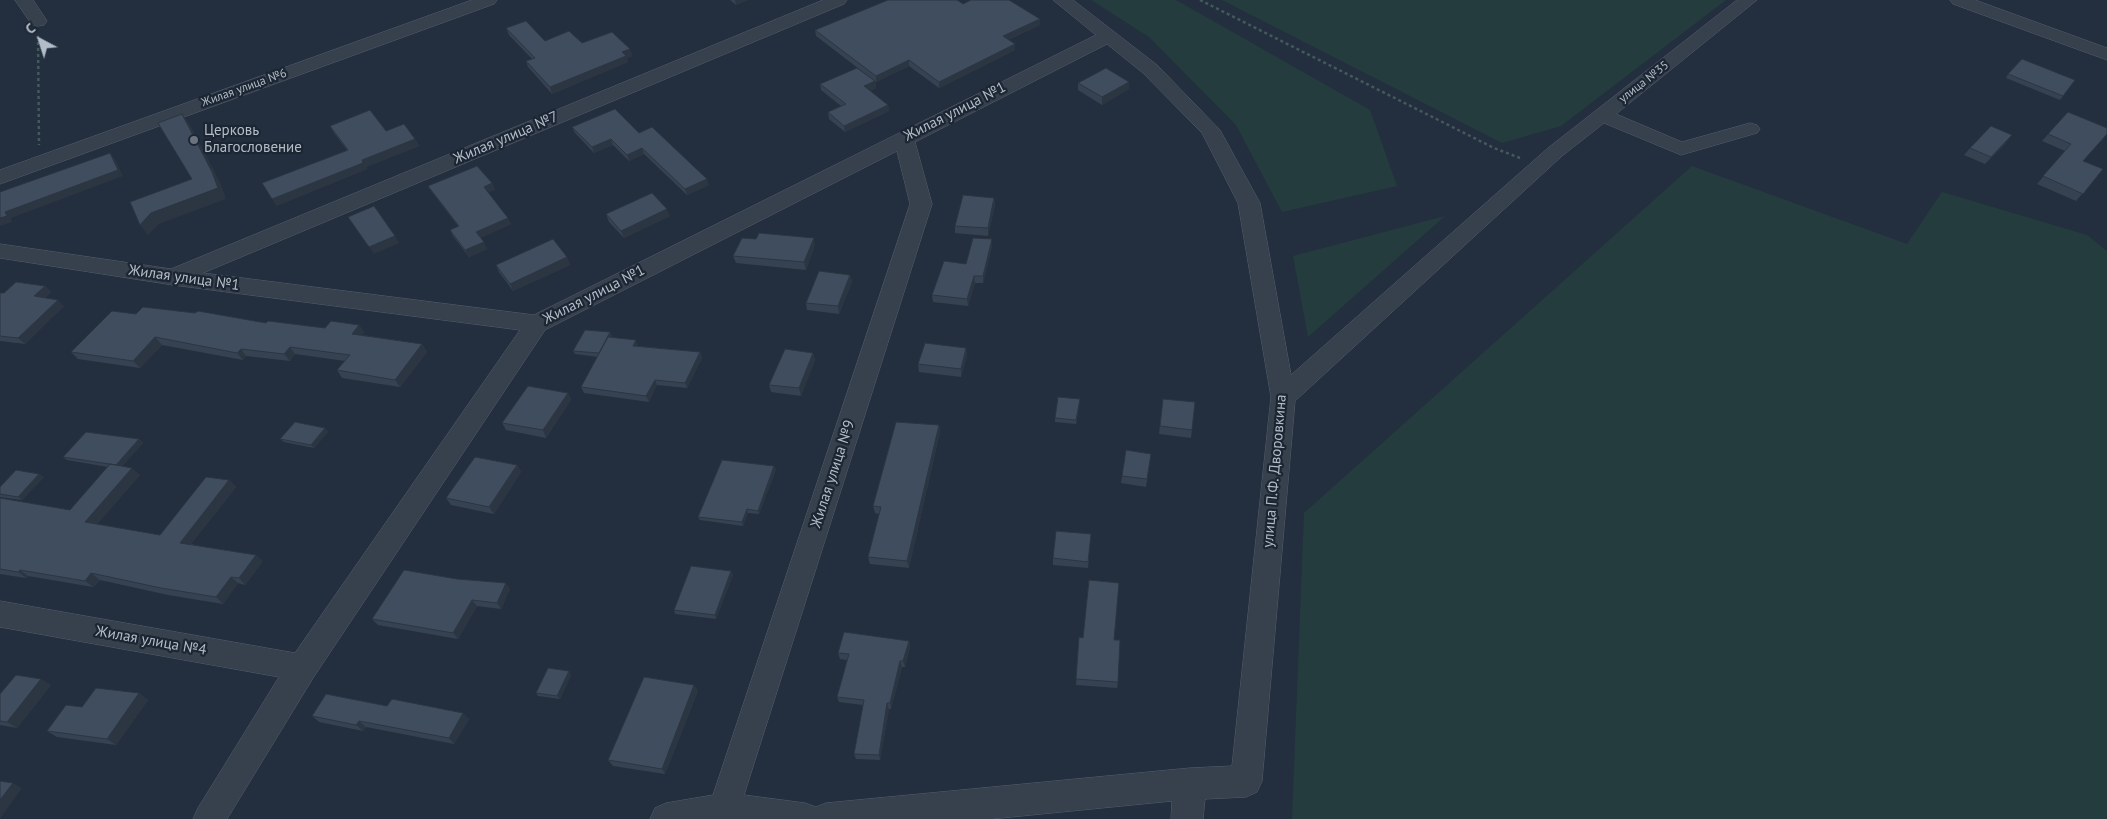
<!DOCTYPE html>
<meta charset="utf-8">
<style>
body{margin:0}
#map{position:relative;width:2107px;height:819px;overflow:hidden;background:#232f3e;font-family:"PT Sans",sans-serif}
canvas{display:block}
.north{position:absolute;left:15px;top:15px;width:50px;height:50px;-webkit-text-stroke:4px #1c2633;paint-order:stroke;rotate:320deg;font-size:14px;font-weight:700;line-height:20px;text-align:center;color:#b3bcc9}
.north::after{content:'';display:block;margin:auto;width:18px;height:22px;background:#b3bcc9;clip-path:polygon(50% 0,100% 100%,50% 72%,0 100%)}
</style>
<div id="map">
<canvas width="2107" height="819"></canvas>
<div class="north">С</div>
</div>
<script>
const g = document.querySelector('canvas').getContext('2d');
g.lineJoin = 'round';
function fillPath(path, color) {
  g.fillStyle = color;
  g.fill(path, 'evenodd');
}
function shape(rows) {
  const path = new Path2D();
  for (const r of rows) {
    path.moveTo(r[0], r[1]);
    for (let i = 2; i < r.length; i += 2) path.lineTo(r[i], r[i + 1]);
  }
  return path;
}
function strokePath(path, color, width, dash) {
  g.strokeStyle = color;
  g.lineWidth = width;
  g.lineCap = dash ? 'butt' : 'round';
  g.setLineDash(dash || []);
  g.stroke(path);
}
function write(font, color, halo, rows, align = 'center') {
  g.font = font + ' "PT Sans",sans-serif';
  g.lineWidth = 4.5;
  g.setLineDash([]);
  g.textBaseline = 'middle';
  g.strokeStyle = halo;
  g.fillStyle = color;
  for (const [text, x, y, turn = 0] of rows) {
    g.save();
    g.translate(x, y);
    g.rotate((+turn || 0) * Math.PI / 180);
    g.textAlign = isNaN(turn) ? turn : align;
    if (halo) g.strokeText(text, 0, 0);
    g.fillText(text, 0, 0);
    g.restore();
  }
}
const green = shape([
 [1091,0,1176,0,1370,110,1397,186,1282,212,1236,125,1149,37],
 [1222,0,1726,0,1561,126,1502,143],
 [1692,166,1907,244,1942,192,2087,235,2107,251,2107,819,1292,819,1304,513],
 [1445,216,1308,337,1293,256]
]);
const path = shape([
 [1200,0,1494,148,1520,158],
 [38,36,39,145]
]);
const minor = shape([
 [15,0,33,0,47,21,44,25,38,26,32,25,15,0],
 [472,0,497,0,494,4,0,184,0,170,472,0],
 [823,0,847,0,844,4,203,273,534,315,1096,35,1053,0,1073,0,1157,65,1220,130,1260,203,1291,375,1548,148,1737,0,1757,0,1616,114,1682,142,1750,123,1757,125,1760,129,1757,133,1681,155,1604,123,1562,156,1295,401,1262,781,1257,792,1246,797,1205,799,1203,819,1171,819,1172,801,991,819,650,819,655,808,666,803,713,795,910,204,897,151,545,330,313,678,227,819,193,819,198,808,279,677,0,627,0,601,295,653,520,330,173,285,0,258,0,244,171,269,823,0],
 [1107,44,1143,73,1202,133,1238,203,1271,397,1232,766,1190,768,826,803,816,807,805,803,744,795,932,204,915,142,1107,44],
 [1950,0,1975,0,2107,48,2107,60,1953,4,1950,0]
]);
const wall = shape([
 [730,0,748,0,736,5],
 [963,4,1040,25,1008,40,1015,44,1015,50,939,88,909,66,876,82,816,36,815,30],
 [506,28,545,41,582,43,633,56,627,58,628,62,552,94,528,67,526,61,532,59,509,35],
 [2008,74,2075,80,2060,100,2006,78],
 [875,81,876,88,870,91,888,105,889,111,845,132,829,119,828,112,841,106,821,90,820,84],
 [1078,83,1129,89,1102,105,1078,90],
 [2068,112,2083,161,2103,169,2076,201,2037,184,2065,151,2042,141],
 [330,126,386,131,415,139,419,146,366,167,367,169,276,206,347,150,334,133],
 [572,127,639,133,709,185,687,195,644,154,629,161,613,145,594,153,575,133],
 [2006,143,1985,164,1964,155,1970,148],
 [492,183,495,190,488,192,511,224,480,238,487,249,469,257,453,236,450,230,458,226,432,192,428,186],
 [994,198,995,205,988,236,955,233,955,226],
 [606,214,670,216,624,238,609,222],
 [815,245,806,270,736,263,733,256],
 [992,246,983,283,975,283,968,306,933,302,932,295,966,264],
 [567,257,570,265,513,291,499,272,496,265],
 [850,275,852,282,839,314,807,310,806,303],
 [45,286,51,292,45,298,64,306,25,344,0,341,0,293,4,293],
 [136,314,325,328,359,325,364,332,362,335,422,344,427,352,400,387,342,378,337,370,345,361,295,354,290,361,246,356,243,360,162,345,140,368,78,359,71,352],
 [610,332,612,336,611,338,638,346,700,352,702,358,687,388,657,385,649,402,584,393,581,387,598,357,575,354,573,351],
 [966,348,967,356,961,377,919,372,918,364],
 [813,353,815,360,801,396,771,392,769,385],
 [568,393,571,400,546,438,506,430,502,423],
 [1080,399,1076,424,1055,422,1055,418],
 [1163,399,1192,430,1191,438,1159,434],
 [939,425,940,432,909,568,870,564,868,557,879,514,875,513,873,506],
 [325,428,328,432,314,448,284,442,280,439],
 [139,439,143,443,122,466,140,475,97,524,160,535,229,480,236,487,191,544,263,561,245,585,238,583,223,604,168,595,100,580,93,587,28,576,26,578,0,574,0,498,70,510,108,467,67,460,63,457],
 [1151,454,1146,487,1121,483,1122,476],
 [517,465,521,472,494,514,451,505,446,498],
 [774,466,776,470,759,514,748,513,743,526,700,520,698,517],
 [39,474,44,477,22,500,0,497,0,487],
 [1091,534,1088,568,1053,565,1053,558],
 [731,571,733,575,716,619,675,614,674,610],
 [510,589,501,609,477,606,458,639,378,625,372,619],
 [1079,637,1118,682,1117,688,1076,685],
 [909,641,910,647,905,667,902,667,891,709,889,709,880,760,856,759,854,754,863,705,839,702,837,697,847,660,840,659,838,653],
 [569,671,571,675,560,699,538,696,536,693],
 [51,685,17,728,0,725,0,694],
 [694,685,698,691,665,774,613,766,608,760],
 [139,693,148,700,116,745,57,737,47,731,82,707],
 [387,706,469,719,454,744,366,727,363,731,319,722,312,716]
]);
const shadedWall = shape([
 [735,0,748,0,736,5],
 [1040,19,1040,25,1003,42,1003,36],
 [1015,44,1015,50,939,88,939,82],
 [630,49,633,56,627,58,628,62,552,94,550,87],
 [909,60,909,66,876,82,876,76],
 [875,81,876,88,865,93,864,86],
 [1129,82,1129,89,1102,105,1102,97],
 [888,105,889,111,845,132,844,126],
 [182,114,190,125,220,182,226,199,159,224,148,235,140,225,151,213,218,188],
 [2012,135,2006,143,1985,164,1991,157],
 [415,139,419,146,366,167,367,169,276,206,272,199,362,160],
 [611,139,613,145,594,153,592,147],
 [642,148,644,154,629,161,627,155],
 [110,153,115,159,123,176,11,218,12,222,0,226,0,218,5,212],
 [707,179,709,185,687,195,685,189],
 [492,183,495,190,487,193,484,187],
 [994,198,995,205,988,236,988,228],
 [667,209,670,216,624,238,621,231],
 [508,218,511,224,479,239,476,232],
 [395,236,399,243,374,254,369,247],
 [814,238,815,245,806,270,804,262],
 [992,239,992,246,983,283,983,276],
 [484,242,487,249,469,257,465,250],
 [567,257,570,265,513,291,510,284],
 [850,275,852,282,839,314,838,306],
 [974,276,975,283,968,306,967,299],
 [45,286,51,292,40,303,34,296],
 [58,300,64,306,25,344,18,338],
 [359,325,364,332,357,341,352,334],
 [610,332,612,336,601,357,599,353],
 [155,337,162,345,140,368,133,361],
 [636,340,638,346,633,346],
 [422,344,427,352,400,387,395,380],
 [290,347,295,354,290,361,284,354],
 [966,348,967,356,961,377,961,369],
 [241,349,246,356,243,360,237,353],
 [700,352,702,358,687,388,685,383],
 [813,353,815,360,801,396,799,388],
 [655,380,657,385,649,402,646,396],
 [568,393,571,400,546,438,543,430],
 [939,425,940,432,909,568,907,561],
 [325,428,328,432,314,448,311,445],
 [139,439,143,443,120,469,116,465],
 [517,465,521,472,494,514,489,507],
 [774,466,776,470,759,514,758,511],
 [132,468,140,475,93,529,85,522],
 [39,474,44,477,22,500,18,497],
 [229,480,236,487,187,549,180,543],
 [747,509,748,513,743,526,742,522],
 [256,555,263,561,245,585,239,578],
 [20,570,28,576,26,578,18,572],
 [731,571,733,575,716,619,715,615],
 [91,573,100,580,93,587,85,581],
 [231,577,238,583,223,604,216,597],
 [506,583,510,589,501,609,497,603],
 [472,600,477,606,458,639,453,633],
 [909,641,910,647,905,667,903,661],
 [900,661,902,667,891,709,890,703],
 [569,671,571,675,560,699,557,696],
 [41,679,51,685,17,728,7,722],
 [694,685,698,691,665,774,662,769],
 [139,693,148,700,116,745,107,739],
 [887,703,889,709,880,760,879,755],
 [463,713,469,719,454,744,449,738],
 [359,721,366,727,363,731,356,725],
 [13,783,22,788,0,819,0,800]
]);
const building = shape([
 [888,0,957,0,963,4,971,0,1009,0,1040,19,1003,36,1015,44,939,82,909,60,876,76,815,30,888,0],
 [526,21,545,41,569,31,582,43,612,32,630,49,622,52,626,56,550,87,526,61,535,58,506,28,526,21],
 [2022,59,2075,80,2063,96,2008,74,2022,59],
 [857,68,875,81,864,86,888,105,844,126,828,112,846,104,820,84,857,68],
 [1106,68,1129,82,1102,97,1078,83,1106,68],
 [615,109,639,133,652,127,707,179,685,189,642,148,627,155,611,139,592,147,572,127,615,109],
 [370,110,386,131,404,124,415,139,362,160,363,163,272,199,262,183,348,150,330,126,370,110],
 [2068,112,2107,128,2107,134,2083,161,2103,169,2083,194,2043,176,2071,144,2048,134,2068,112],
 [182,114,212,172,218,188,151,213,140,225,130,202,192,179,158,123,182,114],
 [1991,126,2012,135,1991,157,1970,148,1991,126],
 [110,153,118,170,5,212,7,216,0,218,0,192,110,153],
 [477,166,492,183,484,187,508,218,476,232,484,242,465,250,450,230,459,226,428,186,477,166],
 [652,193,667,209,621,231,606,214,652,193],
 [963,195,994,198,988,228,955,226,963,195],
 [374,206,395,236,369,247,348,217,374,206],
 [759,233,814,238,804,262,733,256,742,238,756,239,759,233],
 [973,238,992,239,983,276,974,276,967,299,932,295,944,261,966,264,973,238],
 [553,239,567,257,510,284,496,265,553,239],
 [819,271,850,275,838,306,806,303,819,271],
 [16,282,45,286,34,296,58,300,18,338,0,336,0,293,4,293,16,282],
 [143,307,195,313,198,311,266,323,268,321,325,328,331,321,359,325,352,334,422,344,395,380,337,370,350,355,290,347,284,354,241,349,237,353,155,337,133,361,71,352,112,311,136,314,143,307],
 [585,330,610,332,599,353,573,351,585,330],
 [608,337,636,340,633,346,700,352,685,383,655,380,646,396,581,387,608,337],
 [925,343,966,348,961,369,918,364,925,343],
 [785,349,813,353,799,388,769,385,785,349],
 [528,386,568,393,543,430,502,423,528,386],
 [1058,397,1080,399,1076,420,1055,418,1058,397],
 [1163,399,1195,402,1192,430,1160,426,1163,399],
 [295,422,325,428,311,445,280,439,295,422],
 [896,422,939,425,907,561,868,557,881,507,873,506,896,422],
 [86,432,139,439,116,465,63,457,86,432],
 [1126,450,1151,454,1147,479,1122,476,1126,450],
 [475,457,517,465,489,507,446,498,475,457],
 [722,460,774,466,758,511,747,509,742,522,698,517,722,460],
 [110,464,132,468,85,522,160,535,206,477,229,480,180,543,256,555,239,578,231,577,216,597,161,588,91,573,85,581,20,570,18,572,0,569,0,498,70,510,110,464],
 [16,470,39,474,18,497,0,494,0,487,16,470],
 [1056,531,1091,534,1088,562,1053,558,1056,531],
 [691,566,731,571,715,615,674,610,691,566],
 [404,570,457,579,506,583,497,603,472,600,453,633,372,619,404,570],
 [1089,580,1119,583,1114,640,1120,640,1118,682,1076,679,1079,637,1083,638,1089,580],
 [844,632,909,641,903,661,900,661,890,703,887,703,879,755,854,754,864,700,837,697,849,654,838,653,844,632],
 [548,668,569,671,557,696,536,693,548,668],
 [16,675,41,679,7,722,0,721,0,694,16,675],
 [644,677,694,685,662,769,608,760,644,677],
 [96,688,139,693,107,739,47,731,66,705,82,707,96,688],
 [326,694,387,706,392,699,463,713,449,738,359,721,356,725,312,716,326,694],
 [0,781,13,783,0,800,0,781]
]);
const markers = [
 [194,140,5,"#6b7280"]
];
const farStreetnames = [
 ["улица №35",1644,82,-38],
 ["Жилая улица №6",244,88,-20]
];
const streetNames = [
 ["Жилая улица №1",955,112,-27],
 ["Жилая улица №7",506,138,-23],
 ["Жилая улица №1",184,278,8],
 ["Жилая улица №1",594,295,-27],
 ["улица П.Ф. Дворовкина",1275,471,-85],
 ["Жилая улица №9",833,474,-72],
 ["Жилая улица №4",151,641,10]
];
const poiNames = [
 ["Церковь",204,131],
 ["Благословение",204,148]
];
fillPath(green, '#253c3f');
strokePath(minor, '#555f6c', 1);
strokePath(path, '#43595c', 2.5, [3, 3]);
fillPath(minor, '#37414e');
fillPath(wall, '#364251');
fillPath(shadedWall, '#2c3642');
fillPath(building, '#3f4d5e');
strokePath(building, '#2c3642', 1);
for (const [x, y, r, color] of markers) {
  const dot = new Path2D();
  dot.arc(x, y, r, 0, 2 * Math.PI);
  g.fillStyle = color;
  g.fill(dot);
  strokePath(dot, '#1c2633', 2);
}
write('12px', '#b3bcc9', '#1c2633', farStreetnames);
write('15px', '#b3bcc9', '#1c2633', streetNames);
write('15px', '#b3bcc9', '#1c2633', poiNames, 'left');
</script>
